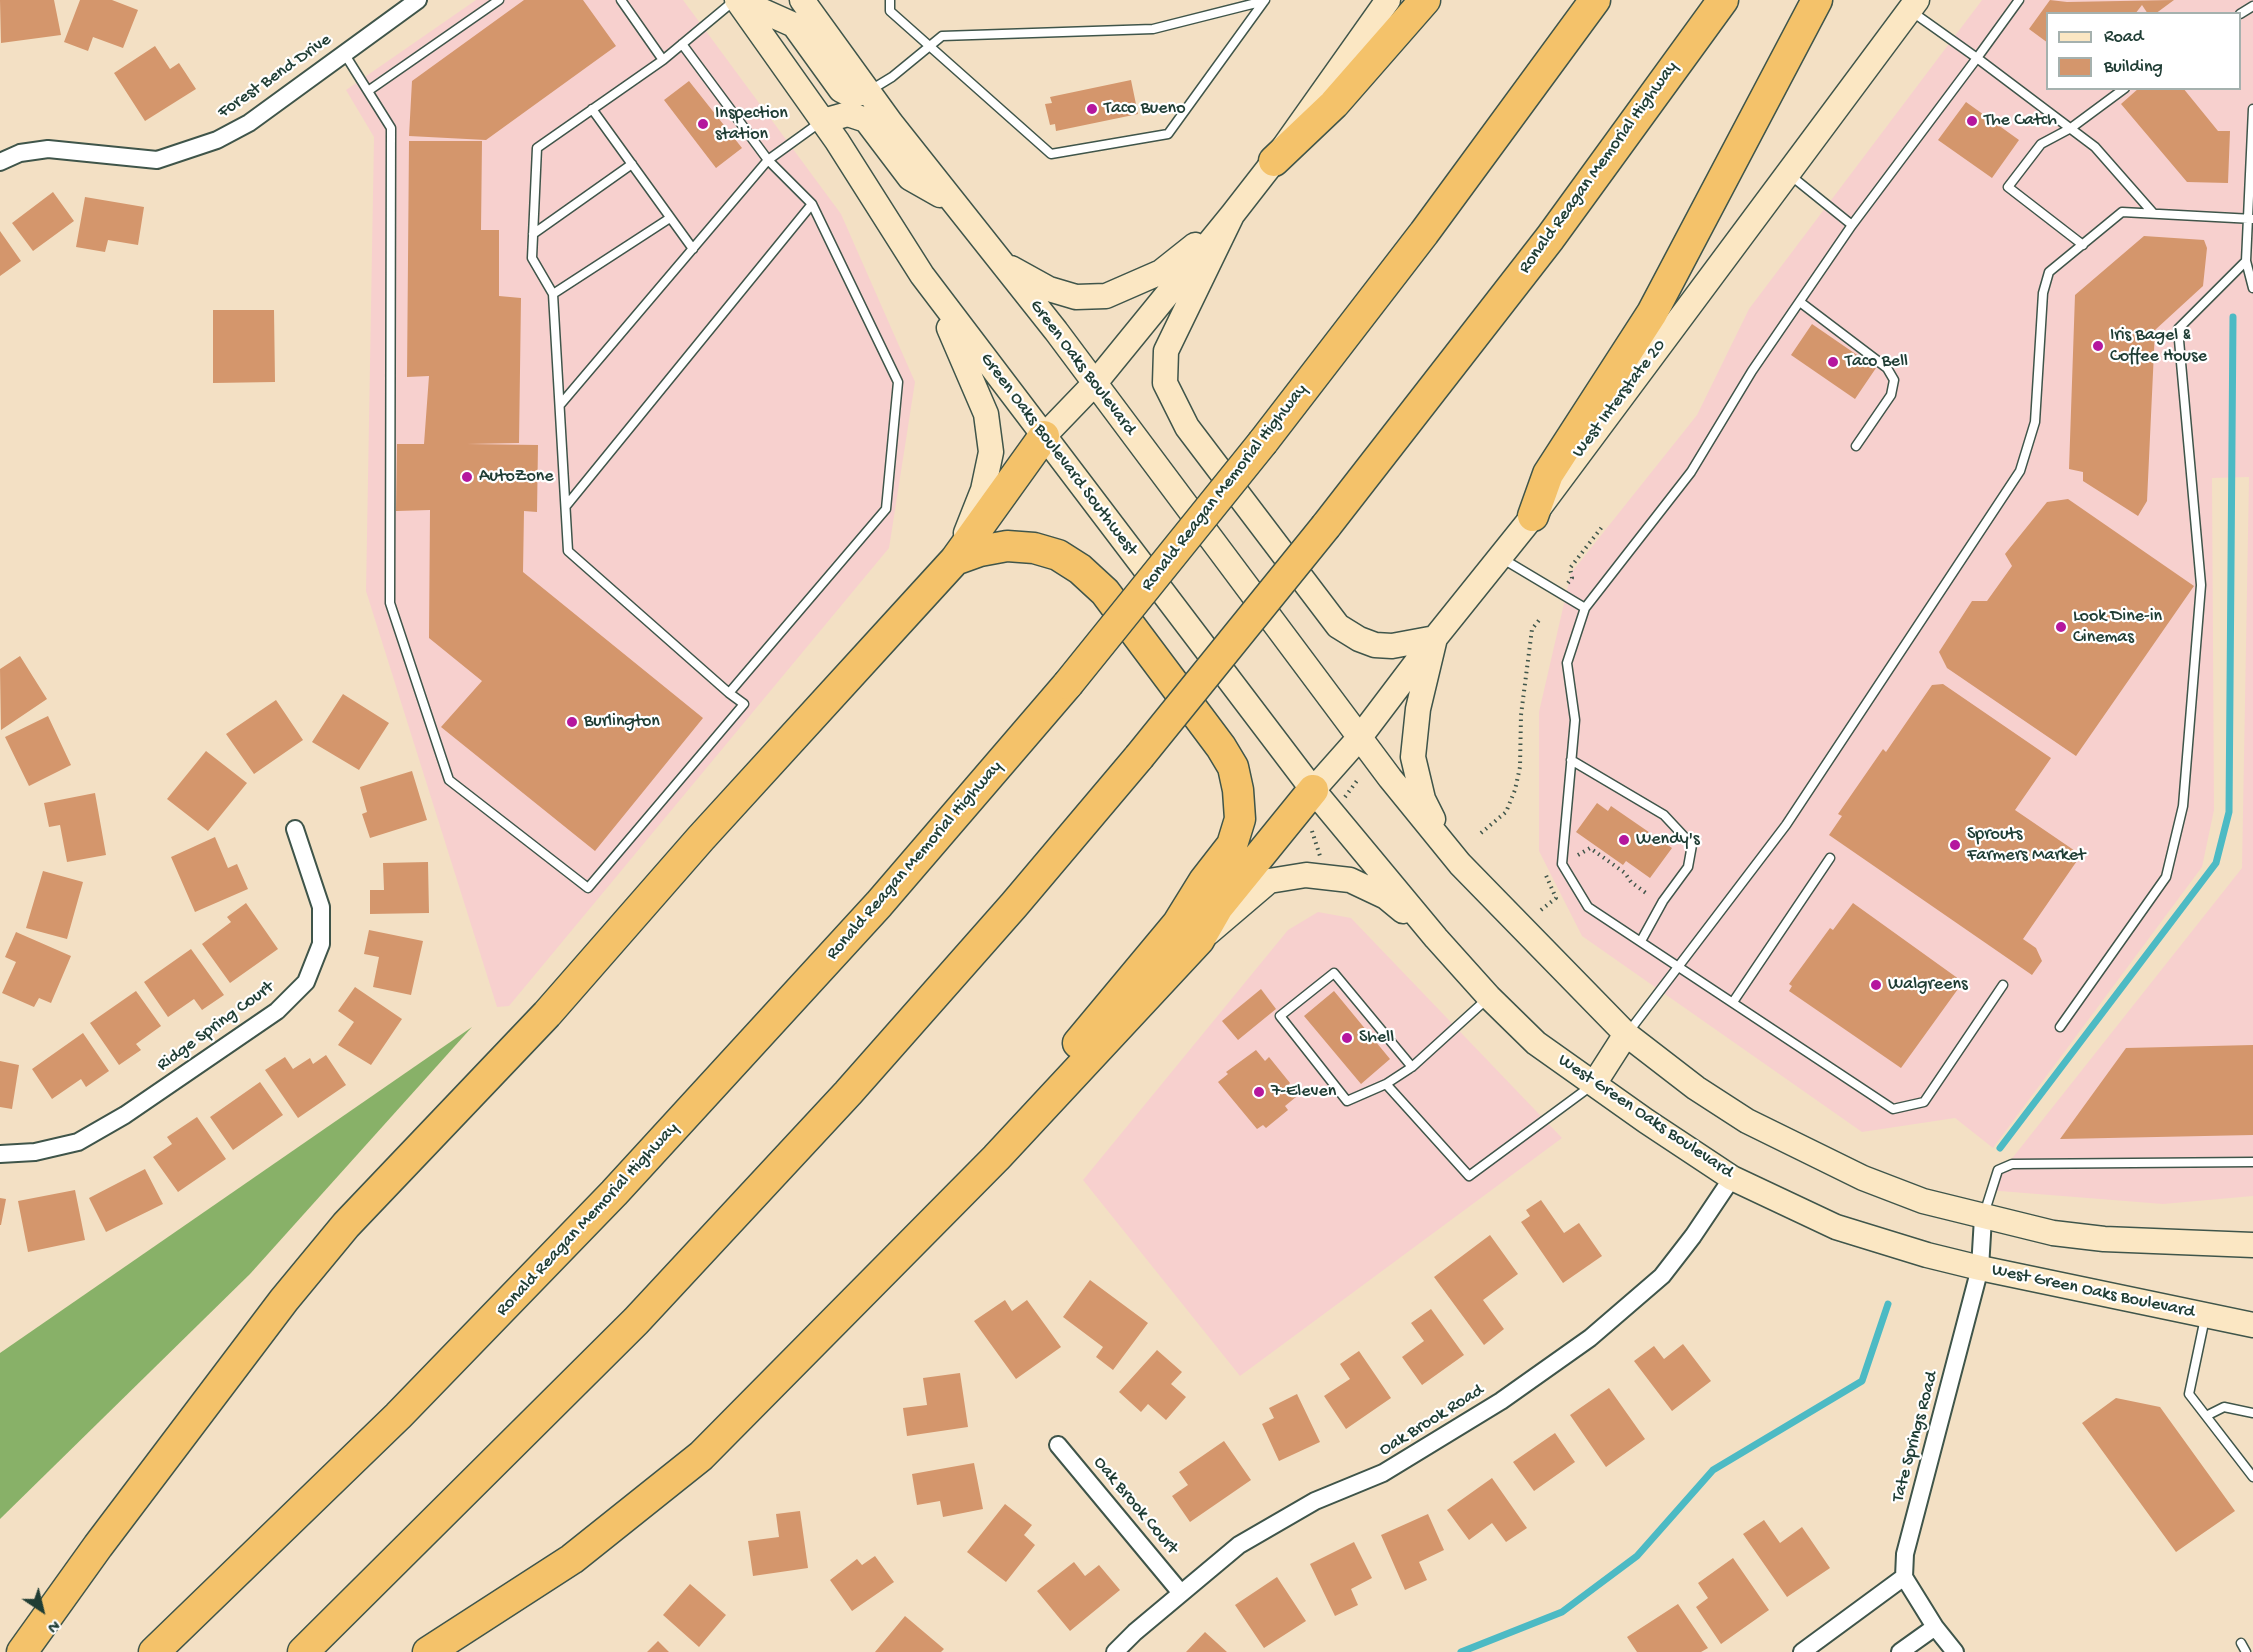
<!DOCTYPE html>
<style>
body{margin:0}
#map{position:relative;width:2253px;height:1652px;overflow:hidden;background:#f3e0c4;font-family:"Gochi Hand",sans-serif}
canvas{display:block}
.legend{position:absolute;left:2046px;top:12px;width:195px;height:78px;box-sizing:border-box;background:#fff;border:2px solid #a5b1ae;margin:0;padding:8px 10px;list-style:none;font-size:18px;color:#1f3d34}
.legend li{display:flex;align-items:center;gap:12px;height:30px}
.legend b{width:30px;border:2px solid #a5b1ae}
.north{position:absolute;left:12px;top:1580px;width:60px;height:60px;-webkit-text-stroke:4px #fff;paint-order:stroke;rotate:145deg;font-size:16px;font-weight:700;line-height:24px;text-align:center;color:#1f3d34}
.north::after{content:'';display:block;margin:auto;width:21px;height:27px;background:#1f3d34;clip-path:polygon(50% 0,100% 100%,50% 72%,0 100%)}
</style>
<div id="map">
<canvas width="2253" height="1652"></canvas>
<ul class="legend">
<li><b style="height:8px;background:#fbe7c3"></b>Road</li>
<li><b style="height:16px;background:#d4966c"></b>Building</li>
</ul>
<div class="north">N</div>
</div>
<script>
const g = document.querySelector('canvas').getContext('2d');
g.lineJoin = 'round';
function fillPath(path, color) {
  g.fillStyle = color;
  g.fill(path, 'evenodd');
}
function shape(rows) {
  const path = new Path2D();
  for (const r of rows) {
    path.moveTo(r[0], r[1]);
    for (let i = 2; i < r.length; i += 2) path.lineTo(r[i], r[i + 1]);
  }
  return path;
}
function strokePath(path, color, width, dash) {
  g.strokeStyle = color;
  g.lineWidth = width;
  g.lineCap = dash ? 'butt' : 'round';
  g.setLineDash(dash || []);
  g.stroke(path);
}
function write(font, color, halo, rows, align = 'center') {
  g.font = font + ' "Gochi Hand",sans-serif';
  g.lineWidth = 4.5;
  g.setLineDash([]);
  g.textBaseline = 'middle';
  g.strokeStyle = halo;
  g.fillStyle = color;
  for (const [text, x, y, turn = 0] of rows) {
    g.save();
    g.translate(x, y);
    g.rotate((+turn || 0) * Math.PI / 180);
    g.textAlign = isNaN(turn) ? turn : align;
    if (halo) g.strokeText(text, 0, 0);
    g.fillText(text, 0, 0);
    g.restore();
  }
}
const built = shape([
 [476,0,683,0,841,214,915,382,889,548,509,1006,497,1007,366,591,374,137,346,90],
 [1982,0,2253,0,2253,1196,2163,1204,1987,1190,2242,868,2249,477,2212,478,2214,810,2202,867,1993,1148,1955,1118,1862,1132,1582,936,1539,851,1539,712,1571,573,1697,415,1749,309],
 [2048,14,2240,14,2240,88,2048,88],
 [1318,912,1351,918,1562,1138,1240,1376,1083,1180,1288,930]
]);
const forest = shape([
 [472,1027,250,1274,0,1519,0,1353]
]);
const stream = shape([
 [2000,1148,2216,863,2229,812,2233,317],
 [1461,1652,1562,1612,1637,1556,1713,1470,1862,1381,1888,1304]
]);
const building = shape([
 [0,0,54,0,61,35,1,43],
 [80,0,112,0,138,10,123,48,93,37,88,51,64,42],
 [524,0,583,0,616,46,486,140,409,136,412,81],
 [2050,0,2067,2,2174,0,2155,14,2148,14,2142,5,2135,14,2048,14,2048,43,2029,29],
 [155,46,170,69,179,63,196,89,145,121,114,73],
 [1131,80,1138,114,1056,131,1055,124,1050,125,1045,104,1052,103,1050,97],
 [689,81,742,148,716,168,664,100],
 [2139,88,2183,88,2218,131,2230,131,2228,183,2187,182,2121,104],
 [1966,102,2019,140,1992,178,1938,140],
 [409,141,482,141,481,230,499,230,499,296,521,298,519,443,467,444,538,445,537,512,524,511,523,572,703,718,595,851,441,727,482,681,429,638,430,510,396,511,397,444,424,444,429,376,407,377],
 [53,192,74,221,33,251,12,223],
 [85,197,144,207,138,245,108,240,105,252,76,247],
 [0,231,21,261,0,276],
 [2144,236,2204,240,2207,248,2203,286,2155,330,2147,501,2138,516,2083,481,2083,472,2069,469,2075,295],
 [213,310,274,310,275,382,213,383],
 [1812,324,1876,368,1855,399,1791,355],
 [2068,499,2194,586,2076,756,1947,668,1939,652,1972,601,1987,601,2012,566,2005,554,2047,502],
 [20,656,47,699,1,730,0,669],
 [1943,684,2051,758,2015,810,2081,855,2023,939,2036,948,2042,961,2032,975,1829,835,1842,816,1838,814,1883,749,1886,752,1932,685],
 [343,694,389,723,359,770,312,742],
 [276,700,303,740,254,774,226,734],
 [48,716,71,765,29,786,5,737],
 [206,751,247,783,208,831,167,799],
 [412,771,427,820,370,838,362,814,367,812,360,787],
 [95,793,106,855,67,862,60,825,49,827,44,803],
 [1597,803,1608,811,1611,806,1672,848,1650,878,1626,861,1623,865,1576,832],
 [215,837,228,868,237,864,248,889,195,912,171,857],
 [428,862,429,913,370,914,370,890,384,890,383,863],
 [43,871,83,882,67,939,26,928],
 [246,903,278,949,230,983,202,944,231,922,227,917],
 [1853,903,1963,982,1901,1068,1789,991,1792,986,1789,984,1830,928,1833,930],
 [369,930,423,941,411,995,373,987,379,957,364,954],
 [16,932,71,956,51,1003,39,998,34,1007,2,993,16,962,5,957],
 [191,949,224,995,202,1010,194,999,168,1017,144,982],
 [355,987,402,1019,371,1065,338,1045,354,1022,338,1011],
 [1261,989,1276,1009,1238,1040,1222,1021],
 [136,991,161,1026,136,1044,141,1050,119,1065,90,1023],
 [1334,991,1390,1059,1361,1084,1304,1016],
 [83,1033,109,1071,86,1087,81,1079,52,1099,32,1069],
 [2253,1045,2253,1135,2060,1139,2126,1048],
 [1256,1050,1265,1061,1269,1057,1290,1083,1287,1087,1296,1097,1285,1106,1288,1110,1266,1128,1263,1125,1257,1129,1218,1082,1228,1074,1226,1072],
 [326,1055,346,1085,298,1118,265,1070,285,1057,293,1069,310,1058,313,1064],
 [0,1061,19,1065,12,1109,0,1107],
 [260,1082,283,1115,233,1150,210,1117],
 [197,1117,226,1159,178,1192,153,1157,172,1144,167,1137],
 [145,1169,163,1204,106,1232,89,1198],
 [75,1190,85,1240,28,1252,18,1201],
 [0,1198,6,1199,1,1225,0,1225],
 [1541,1200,1564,1233,1579,1223,1602,1256,1563,1283,1521,1222,1530,1216,1526,1210],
 [1490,1235,1518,1274,1483,1300,1504,1329,1484,1345,1434,1277],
 [1090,1280,1148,1323,1113,1370,1096,1357,1103,1347,1063,1317],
 [1005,1300,1012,1311,1027,1300,1061,1347,1016,1379,974,1321],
 [1431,1309,1464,1355,1422,1385,1402,1357,1424,1341,1411,1323],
 [1683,1344,1711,1381,1672,1411,1634,1361,1654,1346,1664,1359],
 [1157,1350,1182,1372,1171,1384,1186,1397,1166,1420,1148,1404,1141,1412,1119,1392],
 [1359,1351,1391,1398,1346,1429,1324,1396,1350,1379,1340,1364],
 [960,1373,968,1427,907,1436,903,1408,927,1405,923,1378],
 [1609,1388,1645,1439,1606,1467,1570,1415],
 [1297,1394,1320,1442,1279,1461,1262,1424,1274,1418,1269,1408],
 [2116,1398,2160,1407,2235,1511,2176,1552,2082,1423],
 [1555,1433,1575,1462,1534,1491,1513,1462],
 [1224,1441,1251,1480,1190,1522,1172,1496,1188,1485,1179,1472],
 [974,1463,983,1509,943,1517,940,1501,917,1505,912,1474],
 [1492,1478,1527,1528,1506,1542,1492,1523,1469,1540,1447,1510],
 [1005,1504,1032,1525,1024,1535,1035,1545,1006,1582,967,1552],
 [800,1511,808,1568,753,1576,748,1541,779,1537,776,1514],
 [1428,1514,1444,1550,1419,1562,1427,1580,1405,1590,1381,1535],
 [1764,1520,1780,1543,1802,1527,1830,1568,1787,1597,1743,1534],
 [1354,1542,1372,1578,1351,1589,1358,1605,1335,1616,1310,1564],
 [875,1556,894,1582,852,1611,830,1580,857,1559,862,1565],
 [1733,1558,1769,1610,1721,1644,1696,1607,1708,1598,1698,1583],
 [1074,1562,1085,1576,1099,1565,1120,1590,1070,1631,1037,1591],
 [1277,1577,1306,1621,1264,1648,1235,1605],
 [690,1584,726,1615,699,1647,663,1615],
 [1678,1604,1708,1648,1701,1652,1637,1652,1627,1637],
 [905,1616,944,1649,941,1652,875,1652],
 [1205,1632,1227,1652,1186,1652],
 [658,1641,669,1652,647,1652]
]);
const path = shape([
 [1568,583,1572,578,1570,568,1602,527],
 [1345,797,1359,778],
 [1312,831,1320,856],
 [1481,833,1506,812,1515,790,1520,767,1521,715,1532,629,1540,619],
 [1578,855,1590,848,1625,873,1631,882,1646,893],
 [1541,910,1556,898,1545,873]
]);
const lane = shape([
 [621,0,663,60,735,0],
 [890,0,890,11,1051,154,1168,134,1265,0],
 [1911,11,1977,58,2019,0],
 [2240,14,2253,6],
 [682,44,768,160,822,121],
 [344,53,391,128,390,603,449,780,588,888,744,704,729,693,886,509,898,382,812,204,768,160,560,405],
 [663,60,537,148,532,258,553,294,568,551,729,693],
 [368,91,499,0],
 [869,91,892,77,942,36,1153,29,1264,1],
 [592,109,693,249],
 [1790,175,1852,225,1977,58,2095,147,2153,213],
 [1852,225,1752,371,1691,472,1585,608,1567,663,1575,720,1562,864,1588,907,1893,1109,1924,1102,2003,985],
 [533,234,632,164],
 [2083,245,2008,187,2041,144,2071,128,2125,88],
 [2246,261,2253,288],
 [553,294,670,218],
 [1800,302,1887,368,1894,380,1891,395,1856,446],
 [566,506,812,204],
 [1503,559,1585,608],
 [1571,760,1664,815,1692,845,1688,867,1663,901,1641,941],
 [1488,998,1412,1067,1386,1084,1469,1176,1591,1086],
 [1733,1002,1830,858],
 [2060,1027,2166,877,2183,806,2201,585,2178,329,2246,261,2253,109],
 [1627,1034,1786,825,2020,471,2035,422,2043,293,2049,272,2122,212,2253,219],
 [1386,1084,1347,1101,1280,1016,1334,973,1412,1067],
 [1984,1214,1998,1170,2012,1164,2253,1162],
 [2205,1318,2189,1394,2253,1477],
 [2206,1416,2224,1407,2253,1413],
 [2241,1643,2246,1652]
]);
const street = shape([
 [0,162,20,153,48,149,157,160,217,140,249,123,418,0],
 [0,1154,35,1152,78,1142,125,1115,277,1011,306,982,321,944,321,907,295,829],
 [1058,1445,1181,1593],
 [1115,1652,1135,1632,1239,1545,1315,1501,1383,1473,1501,1401,1590,1338,1662,1276,1693,1236,1732,1178],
 [1802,1652,1904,1577],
 [1900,1652,1935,1627],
 [1955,1652,1935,1627,1904,1577,1905,1554,1980,1268,1983,1218]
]);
const secondary = shape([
 [737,0,837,141,922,275,1313,790,1436,938,1489,997,1536,1043,1646,1121,1732,1178,1836,1227,1927,1255,1980,1268,2253,1325],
 [738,0,794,25,841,90,851,95,868,92],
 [802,0,891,123,1056,331,1390,778,1460,864,1626,1034,1696,1088,1747,1121,1863,1178,1923,1201,2053,1233,2104,1239,2253,1245],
 [823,121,848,114,866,120,910,178,940,195],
 [1232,215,1166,351,1165,383,1187,427,1338,626,1359,639,1375,645,1392,646,1435,638,1418,709,1413,757,1423,799,1433,819],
 [1011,268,1049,289,1076,297,1106,296,1161,272,1195,245],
 [949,328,986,414,991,452,983,490,966,533],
 [1044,436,1095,383,1232,215,1274,161,1388,0],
 [1313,790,1360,737,1435,638,1533,516,1917,0],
 [1208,933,1269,881,1306,875,1350,880,1386,897,1403,911],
 [1594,1084,1626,1034]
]);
const highway = shape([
 [1274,161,1334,104,1425,0],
 [1263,442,1424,233,1595,0],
 [1533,516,1548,474,1652,313,1817,0],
 [1326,526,1550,238,1723,0],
 [955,560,980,551,1007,546,1034,548,1058,555,1080,569,1105,592,1221,747,1233,767,1238,790,1240,819,1232,845,1204,881,1178,923,1078,1043],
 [22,1652,98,1546,284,1300,346,1225,547,1014,701,838,955,560,1044,436],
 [154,1652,398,1416,614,1193,879,904,1068,684],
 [303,1652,636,1321,848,1093,1014,905,1139,757],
 [428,1652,572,1559,701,1456,996,1158,1199,940,1218,907,1313,790]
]);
const highwayBridge = shape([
 [1068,684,1263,442],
 [1139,757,1326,526]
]);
const markers = [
 [1092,109,6,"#b5179e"],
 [1972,121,6,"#b5179e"],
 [703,124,6,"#b5179e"],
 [2098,346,6,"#b5179e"],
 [1833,362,6,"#b5179e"],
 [467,477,6,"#b5179e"],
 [2061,627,6,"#b5179e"],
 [572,722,6,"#b5179e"],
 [1624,840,6,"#b5179e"],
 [1955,845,6,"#b5179e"],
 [1876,985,6,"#b5179e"],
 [1347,1038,6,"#b5179e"],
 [1259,1092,6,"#b5179e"]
];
const streetNames = [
 ["Forest Bend Drive",275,77,-35],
 ["Ronald Reagan Memorial Highway",1599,168,-54],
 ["Green Oaks Boulevard",1082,368,53],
 ["West Interstate 20",1620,399,-53],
 ["Green Oaks Boulevard Southwest",1058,455,53],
 ["Ronald Reagan Memorial Highway",1225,488,-52],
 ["Ronald Reagan Memorial Highway",915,861,-49],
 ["Ridge Spring Court",216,1027,-36],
 ["West Green Oaks Boulevard",1645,1117,34],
 ["Ronald Reagan Memorial Highway",588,1220,-47],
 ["West Green Oaks Boulevard",2093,1292,12],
 ["Oak Brook Road",1432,1421,-32],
 ["Tate Springs Road",1916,1437,-75],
 ["Oak Brook Court",1135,1506,50]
];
const poiNames = [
 ["Taco Bueno",1104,109],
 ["Inspection",715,114],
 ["station",715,135],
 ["The Catch",1984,121],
 ["Iris Bagel &",2110,336],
 ["Coffee House",2110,357],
 ["Taco Bell",1845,362],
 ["AutoZone",479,477],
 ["Look Dine-in",2073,617],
 ["Cinemas",2073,638],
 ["Burlington",584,722],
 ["Sprouts",1967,835],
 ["Farmers Market",1967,856],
 ["Wendy's",1636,840],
 ["Walgreens",1888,985],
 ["Shell",1359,1038],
 ["7-Eleven",1271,1092]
];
fillPath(built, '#f7d0ce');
fillPath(forest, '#88b168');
strokePath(stream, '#4cbac4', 7);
fillPath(building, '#d4966c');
strokePath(lane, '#3f554a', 11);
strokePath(street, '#3f554a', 20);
strokePath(secondary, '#3f554a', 27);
strokePath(highway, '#3f554a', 33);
strokePath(path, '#3f554a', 4, [1.5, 4.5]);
strokePath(lane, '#fff', 8);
strokePath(street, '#fff', 16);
strokePath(secondary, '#fbe7c3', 24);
strokePath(highway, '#f4c26a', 30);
strokePath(highwayBridge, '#3f554a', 33, []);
strokePath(highwayBridge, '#f4c26a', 30);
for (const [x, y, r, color] of markers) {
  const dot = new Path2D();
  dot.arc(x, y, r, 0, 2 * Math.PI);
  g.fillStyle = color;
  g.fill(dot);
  strokePath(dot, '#fff', 2);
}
write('18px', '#1f3d34', '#fff', streetNames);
write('18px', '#1f3d34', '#fff', poiNames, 'left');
</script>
